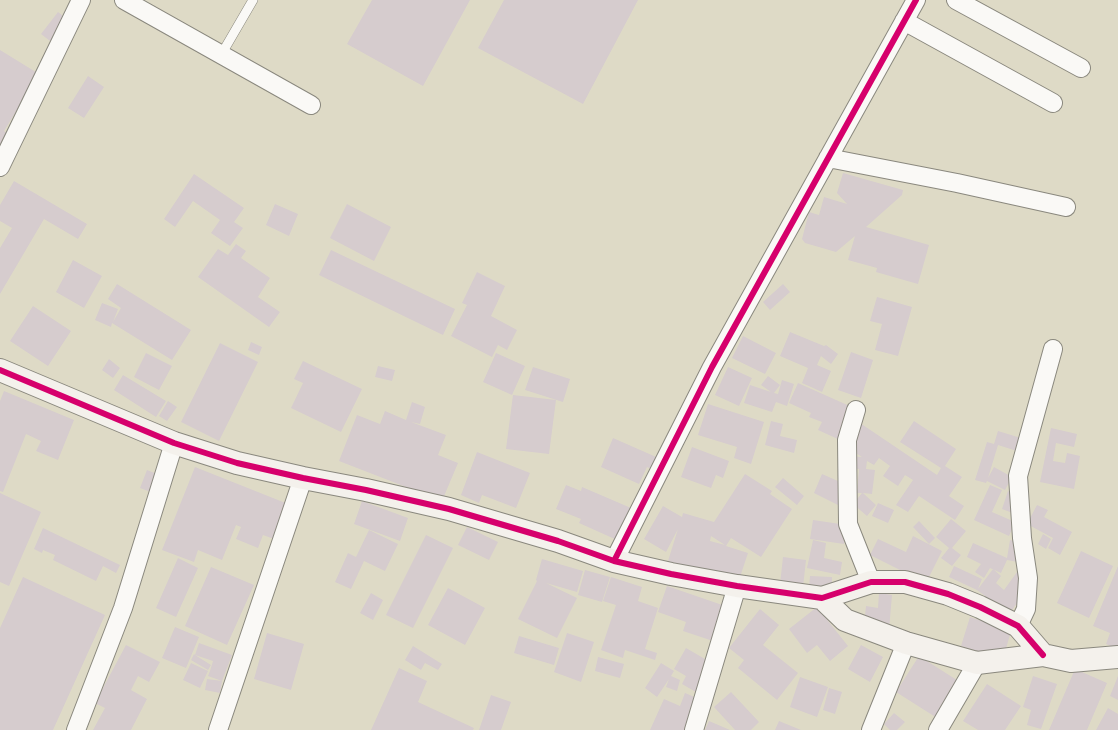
<!DOCTYPE html>
<style>
body{margin:0}
canvas{display:block;background:#dedac6}
</style>
<canvas width="1118" height="730"></canvas>
<script>
const g = document.querySelector('canvas').getContext('2d');
g.lineJoin = 'round';
function fillPath(path, color) {
  g.fillStyle = color;
  g.fill(path, 'evenodd');
}
function shape(rows) {
  const path = new Path2D();
  for (const r of rows) {
    path.moveTo(r[0], r[1]);
    for (let i = 2; i < r.length; i += 2) path.lineTo(r[i], r[i + 1]);
  }
  return path;
}
function strokePath(path, color, width, dash) {
  g.strokeStyle = color;
  g.lineWidth = width;
  g.lineCap = dash ? 'butt' : 'round';
  g.setLineDash(dash || []);
  g.stroke(path);
}
const building = shape([
 [372,0,470,0,423,86,347,44],
 [504,0,638,0,583,104,478,48],
 [58,12,71,22,54,44,41,34],
 [0,50,39,74,4,131,11,136,0,154],
 [88,76,104,87,84,118,68,108],
 [843,173,903,190,902,195,866,227,929,245,918,284,876,272,877,268,848,260,855,236,836,252,805,243,802,239,809,212,819,215,824,197,847,204,837,193],
 [194,174,244,208,234,222,243,228,230,246,211,233,220,220,193,201,175,227,164,219],
 [14,181,87,224,78,239,44,219,0,294,0,248,12,228,0,221,0,205],
 [275,204,298,214,289,236,266,225],
 [347,204,391,227,374,261,330,238],
 [236,244,246,251,241,258,270,278,258,297,280,312,269,327,198,277,218,249,228,255],
 [331,250,455,309,443,335,319,275],
 [73,260,102,276,84,308,56,292],
 [477,272,505,286,491,316,517,330,507,350,498,345,492,357,451,336,467,305,462,303],
 [117,284,191,330,172,360,112,323,111,327,95,320,102,303,118,309,113,322,121,308,108,299],
 [783,284,790,292,770,310,763,302],
 [877,297,912,307,898,356,875,350,882,324,870,321],
 [33,306,71,331,48,366,10,341],
 [790,332,824,346,826,345,838,354,831,364,821,356,817,365,831,371,822,392,802,383,808,368,780,356],
 [743,336,776,353,765,374,732,358],
 [251,342,262,347,259,355,248,350],
 [220,343,258,362,219,441,181,422],
 [851,352,873,360,861,398,838,390],
 [146,353,172,366,159,390,134,377],
 [496,353,525,366,512,395,483,382],
 [109,359,120,368,113,378,102,370],
 [303,361,362,389,341,432,291,408,303,383,294,379],
 [378,366,395,370,392,381,375,377],
 [533,367,570,379,563,402,525,390],
 [728,367,752,378,739,406,715,395],
 [123,375,166,401,156,417,114,390],
 [768,376,780,385,774,393,778,394,782,380,794,384,787,406,776,402,772,412,744,403,750,385,771,392,761,385],
 [798,383,854,408,840,440,818,430,822,422,809,417,811,413,789,403],
 [4,391,74,420,58,460,36,451,41,441,26,434,3,492,0,491,0,401],
 [513,395,556,400,549,454,506,449],
 [168,401,177,407,167,421,159,416],
 [412,402,425,407,420,424,411,422,446,435,438,455,458,463,442,501,339,461,357,415,380,424,385,411,406,420],
 [708,404,764,422,751,464,734,458,737,447,698,435],
 [771,421,783,424,780,436,797,440,794,453,765,445],
 [914,421,956,449,945,466,962,477,949,496,964,506,955,520,919,496,908,512,896,505,913,480,905,475,898,486,883,476,890,466,879,458,874,465,867,461,866,469,875,470,872,494,863,493,876,505,867,516,853,504,862,493,857,493,859,469,846,468,847,456,862,457,845,446,860,423,937,475,941,468,900,442],
 [1051,428,1077,434,1074,447,1056,443,1053,461,1065,463,1067,453,1080,456,1074,489,1040,482],
 [998,431,1024,439,1020,452,998,445,988,478,994,467,1012,477,1005,490,987,481,986,483,975,480,987,442,994,444],
 [613,438,663,460,658,472,647,467,639,484,601,467],
 [692,447,729,461,723,478,716,475,711,488,681,477],
 [477,452,530,473,516,508,482,495,479,503,461,495],
 [195,467,288,504,274,539,263,535,258,548,236,539,241,527,236,525,222,560,198,550,194,562,162,550],
 [147,470,162,476,156,494,140,488],
 [745,474,772,491,770,494,792,509,761,557,731,538,726,546,748,553,738,583,668,561,678,529,666,552,644,539,663,506,682,517,683,513,714,522],
 [711,536,725,545,710,541],
 [822,474,847,485,838,505,814,493],
 [783,478,804,496,797,505,775,487],
 [566,485,581,491,582,487,631,508,617,540,579,523,581,519,556,509],
 [990,485,1002,490,992,512,1015,522,1009,536,974,520],
 [1008,491,1024,497,1018,515,1002,509],
 [0,493,41,512,9,586,0,582],
 [362,501,408,518,400,541,354,524],
 [878,503,894,510,888,523,872,516],
 [1037,505,1048,510,1044,517,1072,532,1060,555,1048,548,1053,538,1027,524],
 [951,519,966,531,952,548,961,555,952,566,941,558,949,548,936,537],
 [813,520,847,525,844,544,810,539],
 [919,521,935,538,929,544,913,527],
 [467,527,498,542,489,560,458,545],
 [43,528,120,565,116,573,103,566,96,581,53,560,55,555,43,550,42,553,34,549],
 [369,530,398,544,385,571,364,561,351,589,335,582,348,553,356,557],
 [1043,534,1051,539,1046,549,1038,544],
 [426,535,453,548,413,628,386,615],
 [913,536,942,551,926,583,870,555,878,539,906,552],
 [813,540,826,543,824,558,842,562,840,575,807,568],
 [1010,540,1022,543,1018,562,1007,560,1001,573,990,568,984,578,975,572,981,564,967,557,973,543,1007,558],
 [1081,551,1113,566,1089,618,1057,603],
 [783,557,806,560,803,587,780,584],
 [178,558,198,568,176,617,156,608],
 [542,559,583,571,577,592,546,583,577,598,557,638,518,619,537,581,536,580],
 [954,566,982,579,978,589,993,569,1001,576,996,583,1004,590,1017,572,1032,583,1009,614,977,590,949,577],
 [1118,566,1118,649,1106,644,1110,633,1093,626],
 [211,567,254,585,227,645,185,626],
 [585,570,610,577,602,602,578,595],
 [810,576,832,577,832,588,809,587],
 [23,577,105,615,53,730,0,730,0,628],
 [611,577,642,587,638,601,658,608,645,649,657,653,655,660,625,650,623,658,601,650,616,605,603,601],
 [667,586,731,608,719,643,683,631,686,622,658,612],
 [448,588,485,608,465,645,428,625],
 [371,593,383,600,373,620,360,613],
 [879,593,892,595,889,630,864,627,866,606,878,608],
 [817,607,848,646,830,661,817,645,807,653,789,629],
 [760,609,779,625,763,645,798,673,777,700,738,668,744,660,729,648],
 [970,617,1011,631,1003,659,961,646],
 [175,627,199,637,186,668,162,658],
 [267,633,304,644,291,690,254,679],
 [567,633,594,642,581,682,554,672],
 [519,636,559,648,554,665,514,653],
 [199,643,232,655,222,681,220,693,205,690,207,679,222,681,208,676,210,671,211,672,210,671,213,661,195,655,211,665,208,670,191,660,194,654,195,655],
 [126,645,160,662,149,682,138,676,131,690,147,699,131,730,93,730,105,708,95,703],
 [861,645,883,657,870,682,848,669],
 [413,646,442,664,438,670,425,663,421,670,405,660],
 [686,648,717,666,701,695,682,684,686,676,674,669],
 [919,656,960,682,937,718,896,692],
 [598,657,624,664,620,678,595,671],
 [191,663,208,671,200,688,183,680],
 [661,663,674,671,671,676,680,680,677,691,666,687,669,679,657,697,645,688],
 [399,668,427,681,418,702,474,728,473,730,371,730],
 [1075,669,1107,683,1087,730,1049,730],
 [1033,676,1057,684,1041,729,1027,725,1031,710,1023,707],
 [1118,676,1118,700,1110,696],
 [800,677,828,687,817,717,790,707],
 [987,684,1021,706,1005,730,978,730,963,721],
 [829,688,842,692,835,714,823,710],
 [731,692,759,722,751,730,735,730,714,707],
 [685,693,704,701,692,730,650,730,664,699,680,706],
 [491,695,511,702,501,730,479,730],
 [1108,708,1118,714,1118,730,1096,730],
 [894,713,905,722,897,730,890,730,884,724],
 [709,721,730,730,705,730],
 [779,721,801,730,775,730]
]);
const lane = shape([
 [221,55,253,0]
]);
const street = shape([
 [124,0,311,105],
 [956,0,1081,68],
 [904,21,1053,103],
 [828,158,957,183,1066,207],
 [0,167,81,0],
 [856,410,847,440,848,524,871,582],
 [614,561,712,367,916,0],
 [1018,626,1026,609,1028,578,1022,538,1018,476,1053,349],
 [76,730,123,608,174,443],
 [218,730,303,478],
 [694,730,737,586],
 [871,730,906,643],
 [938,730,977,663]
]);
const secondary = shape([
 [0,370,174,443,237,463,303,478,366,490,449,509,558,541,614,561,671,574,737,586,822,598,871,582,905,582,948,594,980,607,1018,626,1043,655],
 [822,598,845,620,906,643,977,663,1043,655,1071,661,1118,657]
]);
const cycleway = shape([
 [0,370,174,443,237,463,303,478,366,490,449,509,558,541,614,561,671,574,737,586,822,598,871,582,905,582,948,594,980,607,1018,626,1043,655],
 [614,561,712,367,916,0]
]);
fillPath(building, '#d6ccce');
strokePath(lane, '#8a887e', 10);
strokePath(street, '#8a887e', 20);
strokePath(secondary, '#8a887e', 24);
strokePath(lane, '#faf9f6', 9);
strokePath(street, '#faf9f6', 18);
strokePath(secondary, '#f4f1ec', 22);
strokePath(cycleway, '#d6006c', 6);
</script>
